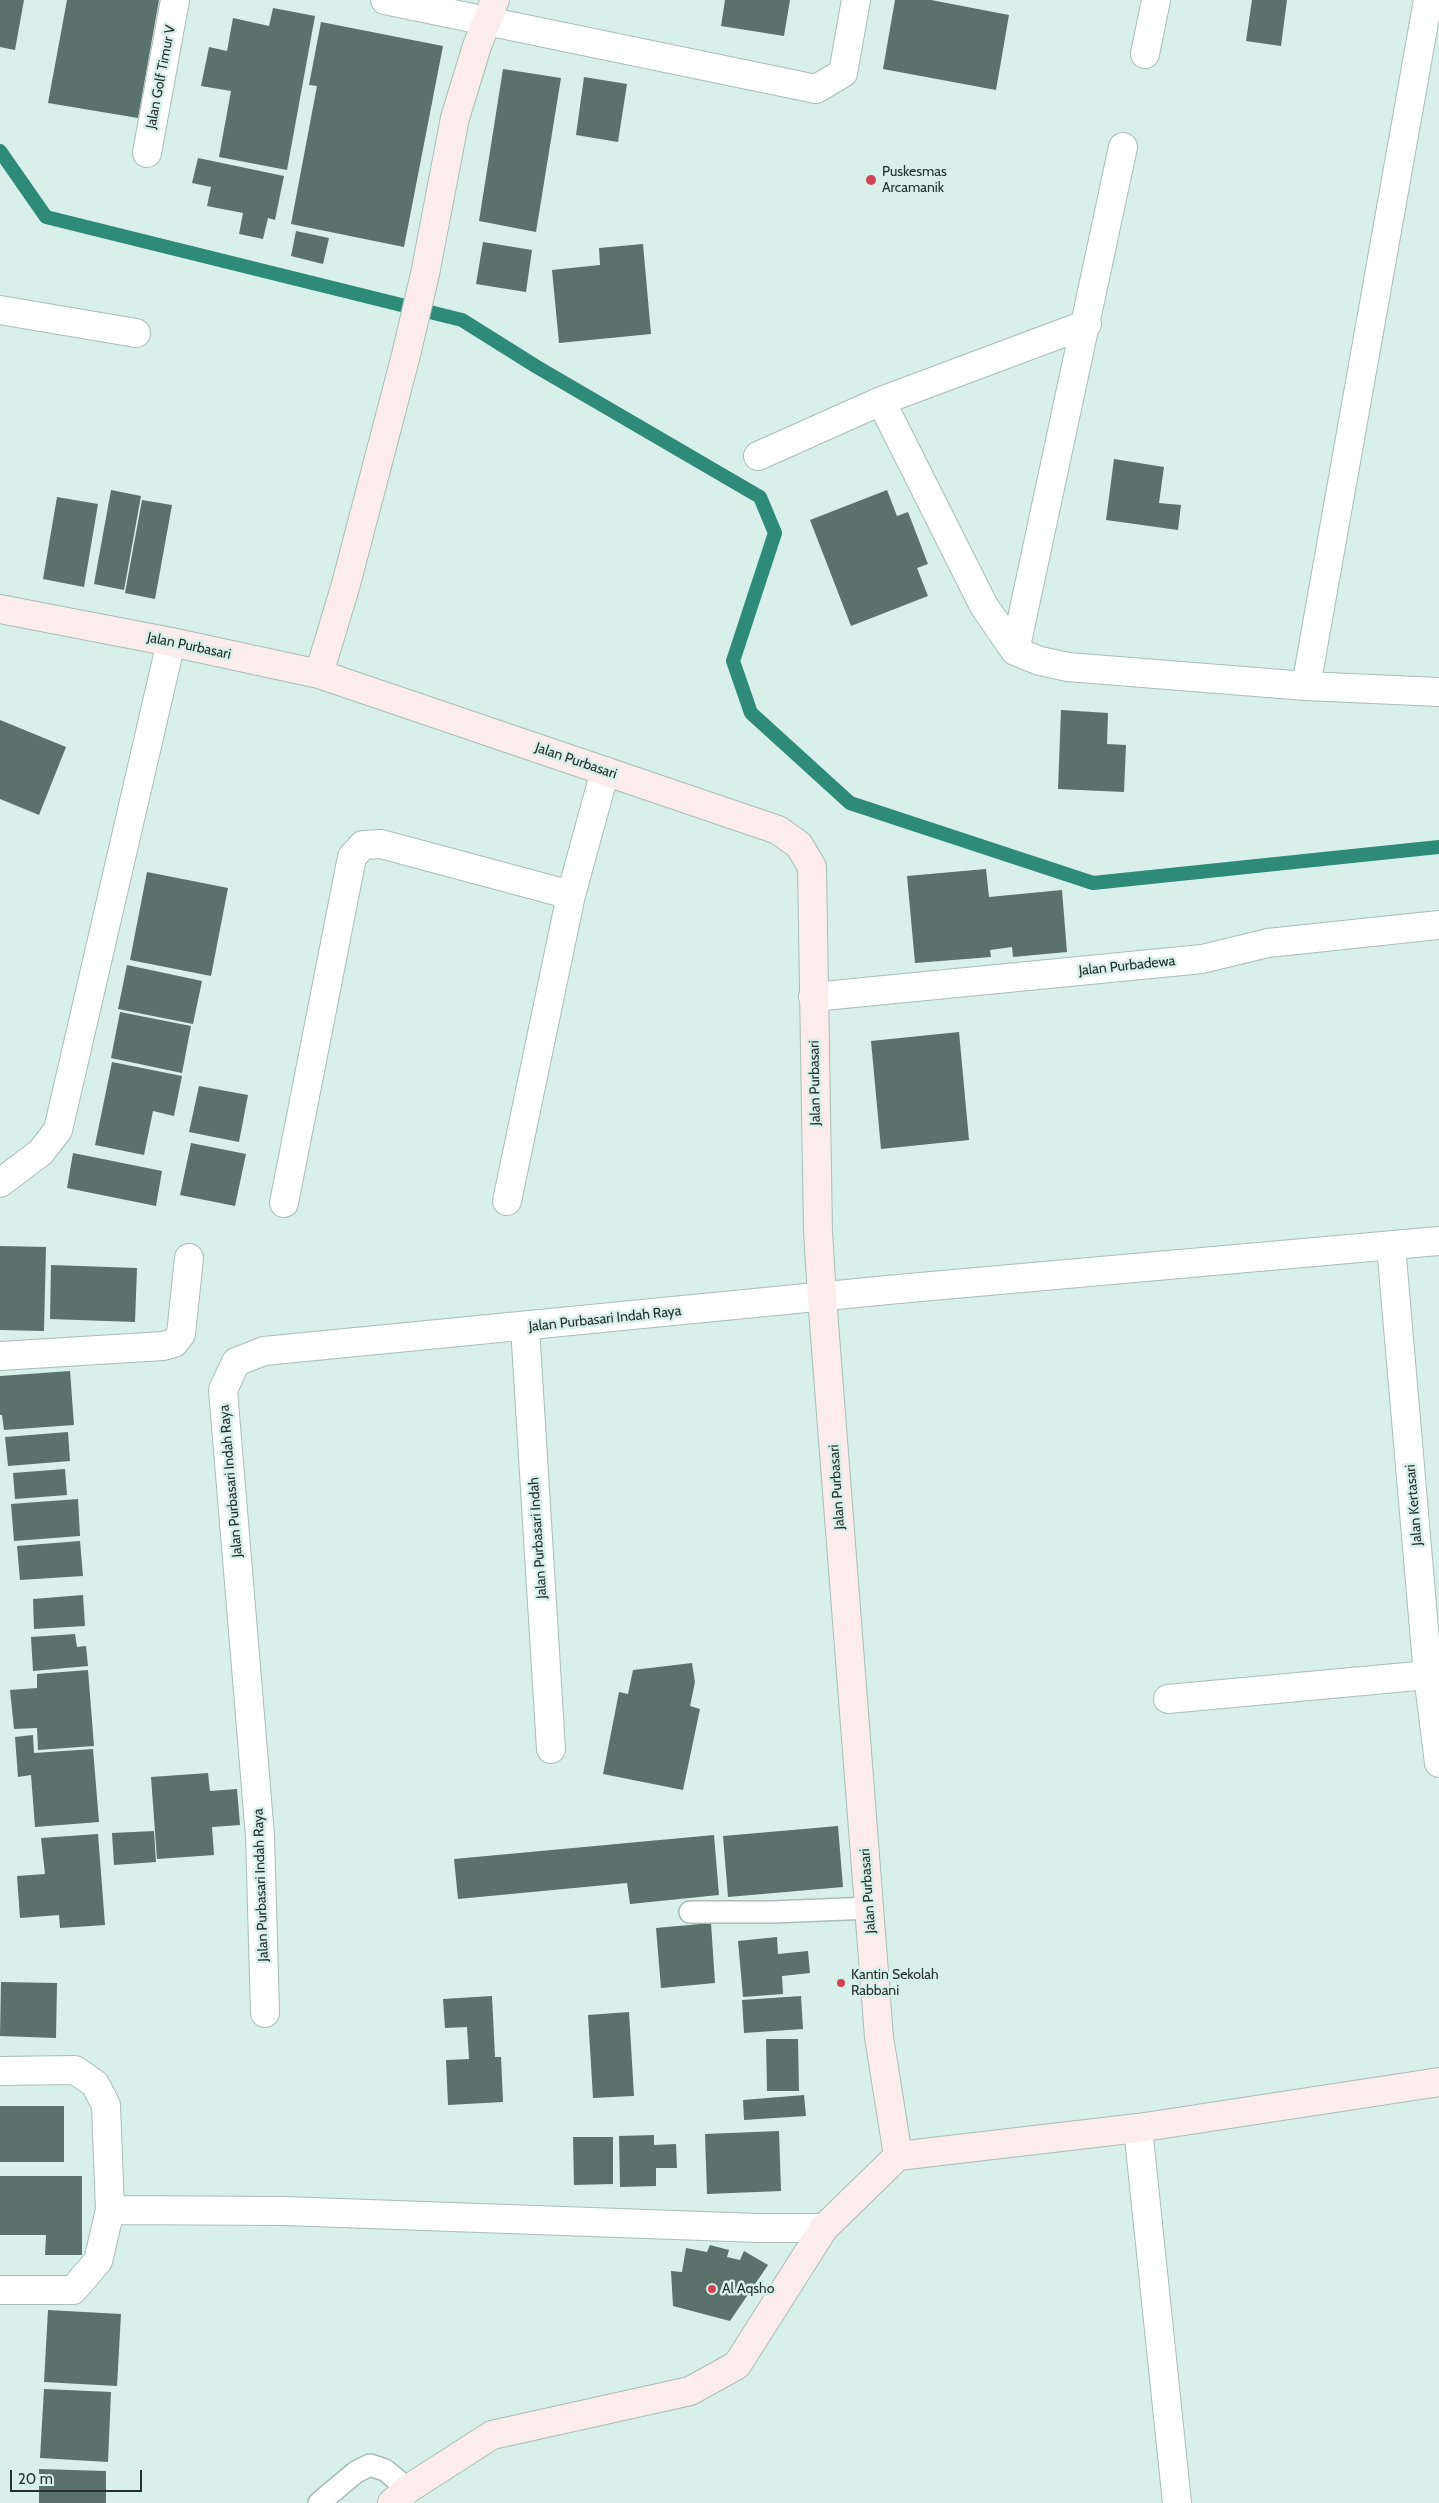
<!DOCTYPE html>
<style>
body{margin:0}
#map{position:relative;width:1439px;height:2503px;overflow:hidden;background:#d8f0e9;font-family:Cabin,sans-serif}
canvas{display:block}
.scale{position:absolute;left:10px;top:2470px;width:132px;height:22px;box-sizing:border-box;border:2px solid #26302d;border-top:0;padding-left:6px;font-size:15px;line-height:18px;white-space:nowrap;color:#26302d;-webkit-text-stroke:4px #d8f0e9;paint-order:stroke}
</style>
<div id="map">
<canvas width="1439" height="2503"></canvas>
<div class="scale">20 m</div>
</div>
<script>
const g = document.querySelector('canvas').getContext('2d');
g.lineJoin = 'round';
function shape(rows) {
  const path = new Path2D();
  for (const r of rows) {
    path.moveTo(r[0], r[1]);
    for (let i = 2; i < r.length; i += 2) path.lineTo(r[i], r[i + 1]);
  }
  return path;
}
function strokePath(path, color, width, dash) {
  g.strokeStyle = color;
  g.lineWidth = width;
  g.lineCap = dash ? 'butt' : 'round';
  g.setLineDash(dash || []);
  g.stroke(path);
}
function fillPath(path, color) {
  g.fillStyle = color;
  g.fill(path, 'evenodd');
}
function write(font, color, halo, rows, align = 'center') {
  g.font = font + ' Cabin,sans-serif';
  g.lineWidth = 5;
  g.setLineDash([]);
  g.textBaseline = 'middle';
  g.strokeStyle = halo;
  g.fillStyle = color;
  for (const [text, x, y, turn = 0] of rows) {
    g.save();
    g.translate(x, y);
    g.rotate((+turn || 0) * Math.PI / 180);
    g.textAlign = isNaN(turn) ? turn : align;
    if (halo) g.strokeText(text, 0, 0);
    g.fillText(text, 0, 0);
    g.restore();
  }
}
const stream = shape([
 [0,151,46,217,462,320,537,367,760,497,775,533,733,661,751,713,850,803,1093,883,1439,847]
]);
const building = shape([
 [0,0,24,0,15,50,0,47],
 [67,0,159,0,138,118,48,103],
 [725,0,790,0,784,36,721,26],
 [895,0,931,0,1009,15,996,90,883,69],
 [1252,0,1287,0,1281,46,1246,41],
 [273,8,315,16,287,170,219,157,231,91,201,86,209,47,227,51,233,18,269,26],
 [321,22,443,46,404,247,291,224,317,86,309,85],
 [503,69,561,78,536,232,479,221],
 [584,77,627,84,618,142,576,135],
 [198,158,284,176,275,220,268,218,263,239,239,234,243,213,207,206,211,187,192,183],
 [296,231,329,238,323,264,291,256],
 [483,242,532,250,526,292,476,284],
 [643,244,651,334,559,343,552,270,600,265,599,248],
 [1114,459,1164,467,1159,503,1181,505,1178,530,1106,520],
 [111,490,141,496,124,590,94,584],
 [887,490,897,516,908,512,928,564,917,568,928,596,851,626,810,520],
 [57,497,98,504,84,587,43,579],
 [142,500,172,505,155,599,125,593],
 [1061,710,1108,713,1107,744,1126,745,1124,792,1058,789],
 [0,720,66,747,39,815,0,799],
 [986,869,989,897,1062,890,1067,952,1013,957,1012,947,990,950,991,957,915,963,907,876],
 [147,872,228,888,211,976,130,960],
 [127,965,202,981,193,1024,118,1009],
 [120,1012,191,1026,182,1073,111,1058],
 [959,1032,969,1140,881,1149,871,1041],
 [112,1062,182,1076,174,1116,153,1111,144,1155,95,1145],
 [199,1086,248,1095,239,1142,189,1132],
 [191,1143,246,1154,235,1206,180,1195],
 [73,1153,162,1171,156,1206,67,1188],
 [0,1246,46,1247,44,1331,0,1330],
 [51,1265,137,1268,135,1322,50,1319],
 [70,1371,74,1425,4,1430,2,1415,0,1415,0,1376],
 [68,1432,70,1461,8,1466,5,1437],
 [65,1469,67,1495,15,1499,13,1473],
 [78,1499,80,1536,14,1541,11,1504],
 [80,1541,83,1576,20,1580,17,1546],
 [83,1595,85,1626,34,1629,33,1599],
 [75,1634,77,1647,86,1646,88,1666,33,1671,31,1637],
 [692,1663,695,1682,690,1706,700,1709,683,1790,603,1774,619,1692,628,1694,633,1670],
 [88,1670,94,1746,38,1750,37,1728,14,1729,10,1690,37,1688,37,1674],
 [33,1735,34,1753,93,1749,99,1822,35,1827,31,1775,18,1777,15,1737],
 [208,1773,210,1791,237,1789,240,1825,212,1827,214,1855,157,1859,151,1777],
 [838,1826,843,1887,728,1897,723,1836],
 [154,1831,156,1862,114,1865,112,1833],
 [98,1834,105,1925,60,1928,59,1915,20,1918,17,1876,45,1874,41,1838],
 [714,1835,719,1895,630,1904,627,1883,458,1899,454,1859],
 [711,1923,715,1983,661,1988,656,1928],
 [777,1937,778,1954,808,1951,810,1973,782,1976,783,1994,743,1997,738,1941],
 [1,1982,57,1983,56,2038,0,2036],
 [492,1996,495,2057,501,2057,503,2102,448,2105,446,2060,469,2059,467,2027,445,2028,443,1999],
 [801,1996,803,2029,744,2033,742,2000],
 [629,2012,634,2096,593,2098,588,2015],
 [766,2039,798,2039,799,2091,767,2091],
 [804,2095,806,2116,744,2120,743,2100],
 [0,2106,64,2106,64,2162,0,2162],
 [779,2131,781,2191,707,2194,705,2134],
 [654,2135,654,2145,676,2144,677,2168,656,2168,656,2186,620,2187,619,2136],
 [573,2137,613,2137,613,2184,574,2185],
 [0,2176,82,2176,82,2255,45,2255,46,2235,0,2235],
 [710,2245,729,2250,727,2257,740,2260,744,2251,768,2265,730,2321,673,2306,671,2271,682,2272,686,2248,707,2252],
 [48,2310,121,2314,117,2386,44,2382],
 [44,2389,111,2392,108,2462,40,2458],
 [39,2469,106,2471,106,2503,39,2503]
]);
const lane = shape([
 [690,1912,773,1912,870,1908],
 [319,2503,356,2472,370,2465,385,2470,408,2489]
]);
const street = shape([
 [385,0,816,89,843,73,856,0],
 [1145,54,1156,0],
 [1123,147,1015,651,1040,661,1068,667,1306,686,1439,692],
 [147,153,175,0],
 [0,310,136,333],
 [881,401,984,606,1015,651],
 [758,456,881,401,1087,324],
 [1306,686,1428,0],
 [813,997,1202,959,1268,943,1439,925],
 [0,1183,41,1152,58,1130,171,642],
 [507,1201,571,895,605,771],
 [284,1203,352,857,363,845,381,844,571,895],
 [1391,1246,1428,1675,1439,1763],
 [525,1327,551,1749],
 [0,1356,163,1346,174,1343,181,1334,189,1258],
 [1168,1699,1428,1675],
 [265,2013,260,1836,223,1390,236,1362,264,1351,898,1289,1439,1241],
 [0,2071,75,2070,95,2084,106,2105,110,2210],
 [1138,2128,1177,2503],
 [0,2290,73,2290,98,2261,110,2210,285,2211,758,2228,824,2228]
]);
const secondary = shape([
 [0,609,171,642,319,674,778,830,799,845,812,867,818,1232,822,1297,879,2037,898,2156],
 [319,674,346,584,406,355,425,274,455,118,477,46,495,0],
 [392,2503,408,2489,492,2435,690,2391,737,2365,824,2228,898,2156,1138,2128,1439,2082]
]);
const markers = [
 [871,180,6,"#d24256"],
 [841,1983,5,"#d24256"],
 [712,2289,5,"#d24256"]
];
const streetNames = [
 ["Jalan Golf Timur V",161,77,-79],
 ["Jalan Purbasari",189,646,12],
 ["Jalan Purbasari",576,761,19],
 ["Jalan Purbadewa",1127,966,-6],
 ["Jalan Purbasari",815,1083,-91],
 ["Jalan Purbasari Indah Raya",605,1319,-6],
 ["Jalan Purbasari Indah Raya",231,1481,-95],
 ["Jalan Purbasari",837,1487,-94],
 ["Jalan Kertasari",1414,1505,-95],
 ["Jalan Purbasari Indah",538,1538,-94],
 ["Jalan Purbasari Indah Raya",261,1885,-92],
 ["Jalan Purbasari",868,1891,-94]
];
const poiNames = [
 ["Puskesmas",882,172],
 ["Arcamanik",882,188],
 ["Kantin Sekolah",851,1975],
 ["Rabbani",851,1991],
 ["Al Aqsho",722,2289]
];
strokePath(stream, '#2e8a79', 14);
fillPath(building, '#5b716b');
strokePath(lane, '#a7beb7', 24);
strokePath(street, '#a7beb7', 30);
strokePath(secondary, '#a7beb7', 30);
strokePath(lane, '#fff', 21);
strokePath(street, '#fff', 28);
strokePath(secondary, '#fceced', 28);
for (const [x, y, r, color] of markers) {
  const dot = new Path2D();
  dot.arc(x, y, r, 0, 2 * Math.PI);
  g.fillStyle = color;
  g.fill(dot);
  strokePath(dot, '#d8f0e9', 2);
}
write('14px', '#26302d', '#d8f0e9', streetNames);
write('14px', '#26302d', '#d8f0e9', poiNames, 'left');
</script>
